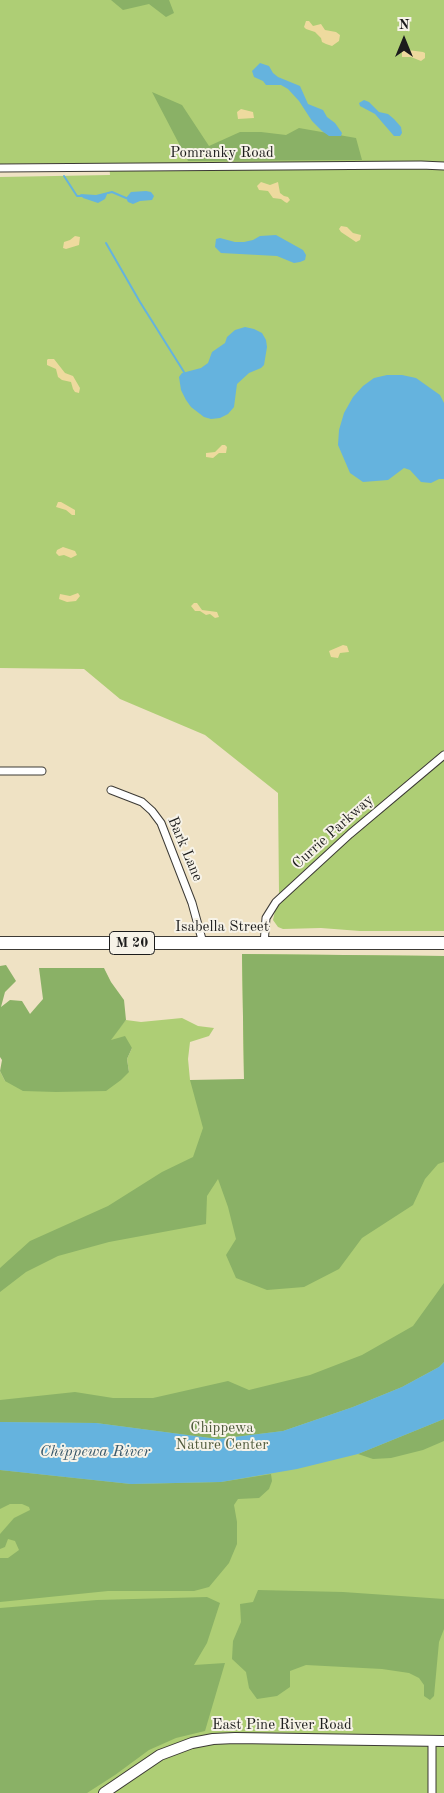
<!DOCTYPE html>
<style>
body{margin:0}
#map{position:relative;width:444px;height:1793px;overflow:hidden;background:#efe2c4;font-family:"Old Standard TT",serif}
canvas{display:block}
.north{position:absolute;left:379px;top:15px;width:50px;height:50px;-webkit-text-stroke:4px #f7f3e8;paint-order:stroke;rotate:0deg;font-size:14px;font-weight:700;line-height:20px;text-align:center;color:#1c1c1c}
.north::after{content:'';display:block;margin:auto;width:18px;height:22px;background:#1c1c1c;clip-path:polygon(50% 0,100% 100%,50% 72%,0 100%)}
</style>
<div id="map">
<canvas width="444" height="1793"></canvas>
<div class="north">N</div>
</div>
<script>
const g = document.querySelector('canvas').getContext('2d');
g.lineJoin = 'round';
function fillPath(path, color) {
  g.fillStyle = color;
  g.fill(path, 'evenodd');
}
function shape(rows) {
  const path = new Path2D();
  for (const r of rows) {
    path.moveTo(r[0], r[1]);
    for (let i = 2; i < r.length; i += 2) path.lineTo(r[i], r[i + 1]);
  }
  return path;
}
function strokePath(path, color, width, dash) {
  g.strokeStyle = color;
  g.lineWidth = width;
  g.lineCap = dash ? 'butt' : 'round';
  g.setLineDash(dash || []);
  g.stroke(path);
}
function write(font, color, halo, rows, align = 'center') {
  g.font = font + ' "Old Standard TT",serif';
  g.lineWidth = 4;
  g.setLineDash([]);
  g.textBaseline = 'middle';
  g.strokeStyle = halo;
  g.fillStyle = color;
  for (const [text, x, y, turn = 0] of rows) {
    g.save();
    g.translate(x, y);
    g.rotate((+turn || 0) * Math.PI / 180);
    g.textAlign = isNaN(turn) ? turn : align;
    if (halo) g.strokeText(text, 0, 0);
    g.fillText(text, 0, 0);
    g.restore();
  }
}
const green = shape([
 [0,0,444,0,444,931,360,931,321,928,283,929,278,927,273,920,279,893,278,793,205,735,120,699,84,669,0,668,0,177,110,175,109,163,0,164],
 [242,954,444,956,444,1793,0,1793,0,1071,5,1081,129,1072,127,1059,132,1048,110,1040,119,1028,126,1020,141,1022,182,1018,198,1026,214,1028,209,1036,190,1042,188,1059,190,1080,244,1080]
]);
const forest = shape([
 [111,0,169,0,174,13,166,17,149,4,123,10],
 [152,92,182,105,209,146,240,132,261,132,286,135,299,128,356,138,362,160,188,161],
 [242,954,444,956,444,1162,438,1164,425,1179,413,1205,362,1238,339,1269,304,1287,267,1290,236,1278,226,1255,236,1239,228,1207,218,1179,207,1196,206,1224,109,1242,58,1256,26,1272,0,1292,0,1268,30,1241,108,1206,162,1172,193,1157,203,1128,190,1080,244,1079],
 [6,965,16,981,5,992,1,1007,10,1000,22,1001,30,1014,43,999,39,968,104,968,111,982,124,1000,126,1020,111,1040,125,1036,132,1048,127,1059,129,1072,121,1080,106,1091,56,1092,23,1091,5,1081,0,1071,2,1060,0,1057,0,966],
 [444,1283,444,1362,439,1367,402,1387,353,1407,283,1431,218,1439,96,1423,0,1422,0,1400,75,1392,113,1398,153,1398,228,1381,249,1390,310,1375,362,1355,413,1326],
 [444,1419,444,1441,423,1450,391,1458,373,1459,358,1454],
 [0,1470,131,1484,221,1482,271,1474,272,1481,269,1489,259,1498,238,1499,234,1505,237,1522,237,1544,229,1563,209,1587,194,1591,108,1591,0,1602,0,1558,8,1558,19,1550,15,1541,8,1539,5,1547,0,1549,0,1534,14,1518,30,1510,29,1507,22,1504,10,1504,0,1509],
 [258,1590,343,1592,444,1599,444,1629,439,1642,434,1696,430,1700,424,1696,424,1685,419,1678,409,1673,382,1669,306,1665,290,1671,290,1687,277,1696,257,1699,249,1688,246,1672,232,1659,233,1641,241,1622,240,1604,253,1602],
 [207,1597,220,1603,207,1643,194,1665,225,1663,205,1731,176,1738,149,1750,115,1775,87,1793,0,1793,0,1608,97,1600]
]);
const sand = shape([
 [306,21,309,21,313,26,321,24,325,30,336,32,340,35,339,41,332,46,326,44,322,42,321,38,315,32,306,29,304,27],
 [408,50,423,52,425,53,425,58,421,61,411,57,402,57,402,51],
 [241,109,253,112,254,118,238,119,237,112],
 [261,182,270,185,278,182,280,193,284,196,288,197,290,200,287,203,285,202,281,199,273,198,268,191,259,190,257,186],
 [341,226,347,227,353,233,361,235,360,240,356,242,341,232,339,229],
 [75,236,80,237,79,245,66,249,63,248,64,242,70,240],
 [48,359,54,359,65,373,73,376,80,388,79,393,75,392,73,389,71,382,62,380,58,377,56,369,47,365,47,360],
 [222,445,225,445,227,447,226,453,219,453,213,458,206,457,206,453,215,452],
 [58,502,61,502,75,510,75,515,72,515,66,510,56,507],
 [63,547,75,551,77,555,71,558,64,555,59,556,56,553,57,550],
 [78,593,80,596,76,601,67,602,59,599,60,594,70,596],
 [194,603,197,603,202,610,217,612,219,617,215,618,210,614,206,615,200,611,195,611,191,606],
 [343,645,347,646,349,652,340,653,338,658,331,657,329,651]
]);
const water = shape([
 [260,63,269,66,273,73,278,77,300,86,308,104,323,110,327,117,335,123,342,133,341,136,329,136,322,131,312,121,299,101,288,89,281,85,266,85,263,81,254,77,252,71],
 [364,100,369,102,379,112,388,114,394,119,401,127,402,133,400,136,394,136,375,114,360,106,359,103],
 [146,191,151,192,154,196,152,200,140,201,133,204,128,202,126,198,131,192],
 [108,192,105,199,98,203,83,198,80,194,96,195],
 [276,235,303,250,306,255,305,260,300,262,294,263,277,256,221,253,215,247,216,239,220,238,235,242,244,242,253,240,260,236],
 [245,327,254,329,262,333,266,340,267,347,264,365,261,368,249,373,237,384,234,407,228,414,220,418,211,419,204,417,191,407,186,400,181,390,179,377,182,373,201,368,208,363,212,352,225,343,227,337,235,330],
 [387,375,402,375,416,378,440,395,444,403,444,479,439,479,431,483,421,482,410,470,404,468,388,480,363,482,350,473,338,445,339,430,344,413,353,397,363,386,374,378],
 [444,1362,444,1419,358,1454,297,1469,221,1482,131,1484,0,1470,0,1422,96,1423,218,1439,283,1431,353,1407,402,1387,439,1367]
]);
const stream = shape([
 [64,176,77,196,82,196],
 [108,193,112,192,126,198],
 [106,243,140,302,184,372]
]);
const street = shape([
 [0,168,421,165,444,166],
 [0,771,42,771],
 [111,790,142,802,152,811,161,823,192,903,203,943],
 [264,944,266,918,276,902,350,834,444,755],
 [432,1793,432,1741]
]);
const secondary = shape([
 [104,1793,160,1755,192,1743,213,1739,235,1738,444,1741]
]);
const highway = shape([
 [0,943,444,943]
]);
const shields = [
 [132,943,45]
];
const shieldNames = [
 ["M 20",132,943]
];
const streetNames = [
 ["Pomranky Road",222,153],
 ["Currie Parkway",333,832,-42],
 ["Bark Lane",185,849,67],
 ["Isabella Street",222,927],
 ["East Pine River Road",282,1725]
];
const parkNames = [
 ["Chippewa",222,1428],
 ["Nature Center",222,1445]
];
const waterNames = [
 ["Chippewa River",95,1452]
];
fillPath(green, '#aece75');
fillPath(forest, '#8ab166');
fillPath(sand, '#eeda9e');
fillPath(water, '#65b3de');
strokePath(stream, '#65b3de', 2);
strokePath(street, '#3c3a35', 9);
strokePath(secondary, '#3c3a35', 12);
strokePath(highway, '#3c3a35', 14);
strokePath(street, '#fff', 7);
strokePath(secondary, '#fff', 10);
strokePath(highway, '#fff', 12);
for (const [x, y, w] of shields) {
  const box = new Path2D();
  box.roundRect(x - w / 2, y - 11.5, w, 23, 4);
  g.fillStyle = '#f7f3e8';
  g.fill(box);
  strokePath(box, '#1c1c1c', 1);
}
write('bold 14px', '#1c1c1c', null, shieldNames);
write('15px', '#1c1c1c', '#f7f3e8', streetNames);
write('15px', '#4f5a3b', '#f7f3e8', parkNames);
write('italic 16px', '#39586a', '#f7f3e8', waterNames);
</script>
